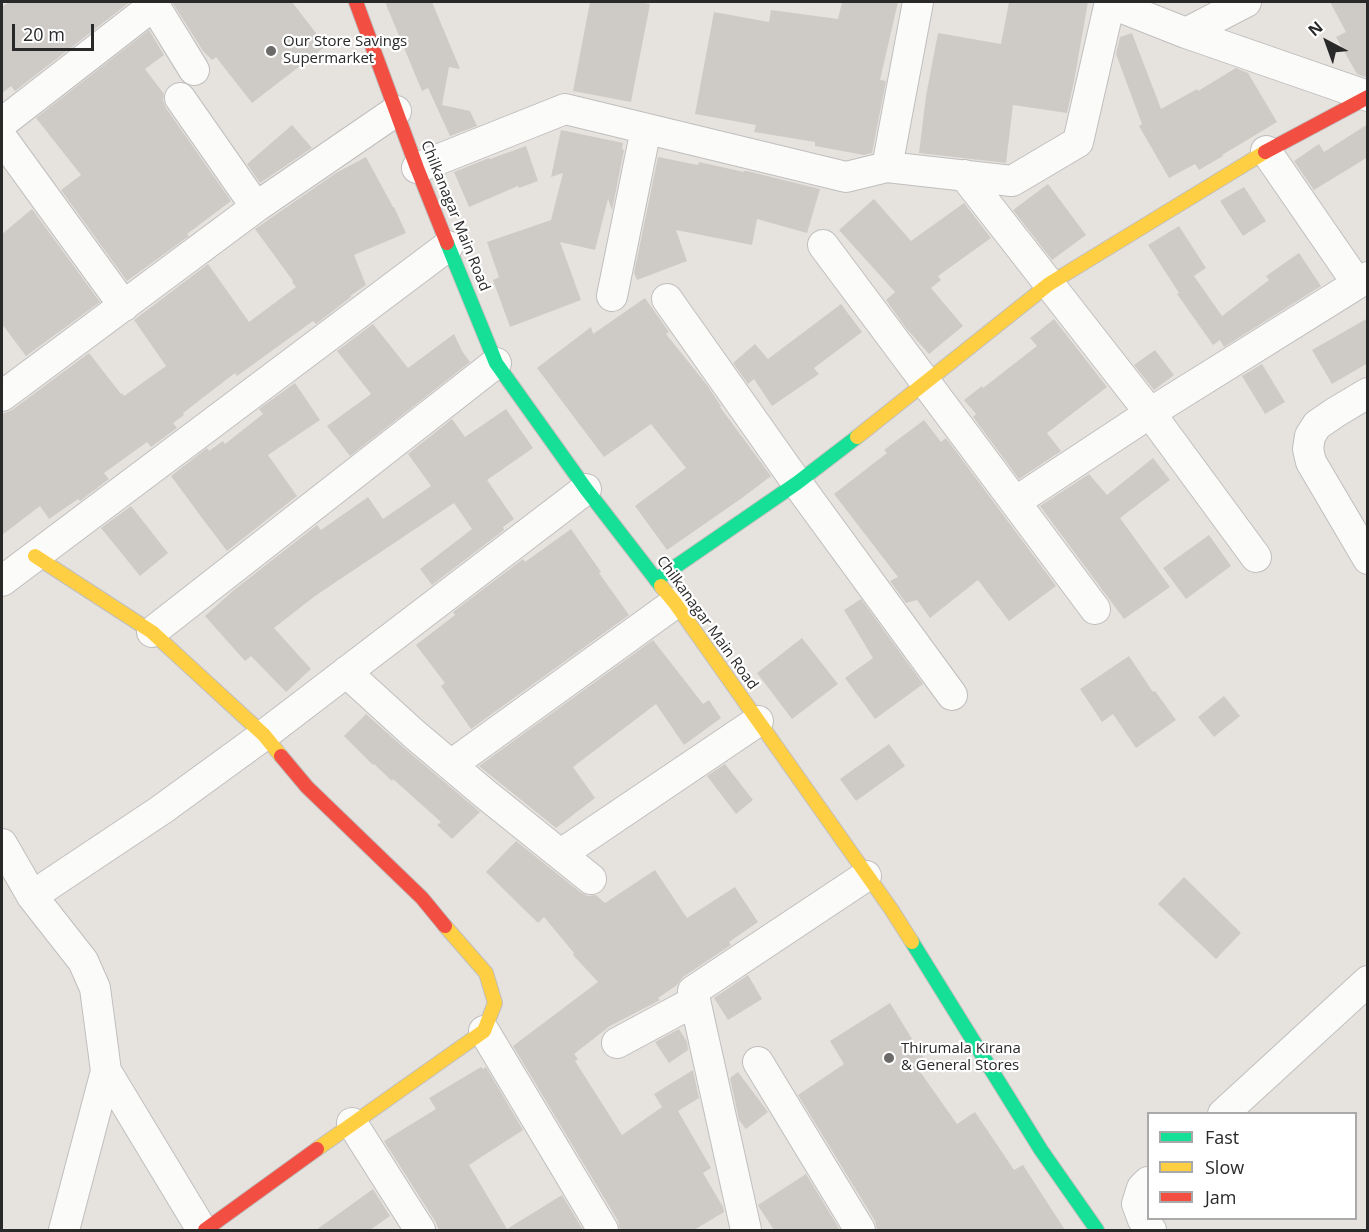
<!DOCTYPE html>
<style>
body{margin:0}
#map{position:relative;width:1369px;height:1232px;overflow:hidden;background:#e6e2de;font-family:"Open Sans",sans-serif}
canvas{display:block}
.frame{position:absolute;inset:0;border:3px solid #292929;pointer-events:none}
.legend{position:absolute;left:1147px;top:1112px;width:210px;height:108px;box-sizing:border-box;background:#fff;border:2px solid #a9a9a9;margin:0;padding:8px 10px;list-style:none;font-size:18px;color:#292929}
.legend li{display:flex;align-items:center;gap:12px;height:30px}
.legend b{width:30px;border:2px solid #a9a9a9}
.north{position:absolute;left:1297px;top:12px;width:60px;height:60px;-webkit-text-stroke:4px #fff;paint-order:stroke;rotate:319deg;font-size:16px;font-weight:700;line-height:24px;text-align:center;color:#292929}
.north::after{content:'';display:block;margin:auto;width:21px;height:27px;background:#292929;clip-path:polygon(50% 0,100% 100%,50% 72%,0 100%)}
.scale{position:absolute;left:12px;top:24px;width:82px;height:27px;box-sizing:border-box;border:3px solid #292929;border-top:0;padding-left:8px;font-size:18px;line-height:21px;white-space:nowrap;color:#292929;-webkit-text-stroke:4px #fff;paint-order:stroke}
</style>
<div id="map">
<canvas width="1369" height="1232"></canvas>
<div class="frame"></div>
<ul class="legend">
<li><b style="height:8px;background:#16e098"></b>Fast</li>
<li><b style="height:8px;background:#ffcf43"></b>Slow</li>
<li><b style="height:8px;background:#f24e42"></b>Jam</li>
</ul>
<div class="north">N</div>
<div class="scale">20 m</div>
</div>
<script>
const g = document.querySelector('canvas').getContext('2d');
g.lineJoin = 'round';
function fillPath(path, color) {
  g.fillStyle = color;
  g.fill(path, 'evenodd');
}
function shape(rows) {
  const path = new Path2D();
  for (const r of rows) {
    path.moveTo(r[0], r[1]);
    for (let i = 2; i < r.length; i += 2) path.lineTo(r[i], r[i + 1]);
  }
  return path;
}
function strokePath(path, color, width, dash) {
  g.strokeStyle = color;
  g.lineWidth = width;
  g.lineCap = dash ? 'butt' : 'round';
  g.setLineDash(dash || []);
  g.stroke(path);
}
function write(font, color, halo, rows, align = 'center') {
  g.font = font + ' "Open Sans",sans-serif';
  g.lineWidth = 4.5;
  g.setLineDash([]);
  g.textBaseline = 'middle';
  g.strokeStyle = halo;
  g.fillStyle = color;
  for (const [text, x, y, turn = 0] of rows) {
    g.save();
    g.translate(x, y);
    g.rotate((+turn || 0) * Math.PI / 180);
    g.textAlign = isNaN(turn) ? turn : align;
    if (halo) g.strokeText(text, 0, 0);
    g.fillText(text, 0, 0);
    g.restore();
  }
}
const building = shape([
 [9,2,130,2,15,91,11,86,2,93,2,7],
 [172,2,292,2,326,46,252,103,216,57,212,60,203,51],
 [385,2,432,2,460,69,449,67,442,105,470,111,477,126,450,136,428,88,422,91],
 [590,2,638,2,650,4,631,102,573,91],
 [842,2,898,2,880,80,886,81,872,153,864,155,815,146,815,142,754,132,756,125,695,114,714,12,769,22,771,10,838,19],
 [1009,2,1088,2,1074,81,1067,113,1013,105,1006,163,919,153,926,96,938,33,1001,44],
 [1330,2,1368,2,1368,78,1357,74,1336,37,1346,32],
 [149,30,164,55,145,69,164,94,163,100,166,108,231,201,187,234,189,236,127,281,61,190,81,175,36,118],
 [1132,33,1161,109,1197,89,1198,91,1236,68,1248,73,1277,122,1222,155,1223,156,1199,170,1195,164,1169,178,1139,126,1142,124,1116,54,1120,37],
 [1368,124,1368,157,1314,190,1294,161,1319,144,1324,152],
 [292,125,312,148,260,183,247,164],
 [561,130,623,143,622,149,624,150,612,210,608,199,595,250,560,242,581,300,510,327,493,280,499,277,487,242,551,220,563,173,551,177],
 [526,146,538,181,519,188,518,186,469,207,454,172,489,158,490,159],
 [366,157,393,207,394,207,406,233,354,255,366,285,350,296,351,297,316,324,313,321,237,376,235,373,183,413,184,415,173,423,177,428,151,447,147,442,104,473,109,479,80,501,78,499,49,519,40,506,2,535,2,414,12,410,89,353,121,394,122,393,124,396,166,366,134,320,208,264,249,322,296,287,292,282,293,281,255,229,336,173],
 [658,157,698,165,699,162,744,172,744,171,747,171,820,189,807,233,757,219,752,245,676,230,687,261,637,280,634,273],
 [1048,184,1086,235,1052,260,1013,210],
 [1244,187,1266,221,1243,236,1220,201],
 [874,199,911,241,964,203,991,238,938,276,941,280,931,288,963,326,929,354,906,328,886,300,895,292,839,230],
 [32,209,100,302,26,356,2,324,2,234],
 [1179,226,1206,268,1194,276,1222,316,1269,280,1266,276,1299,253,1321,286,1224,347,1220,340,1213,345,1177,294,1179,293,1148,245],
 [645,298,669,332,666,334,707,385,721,406,720,407,771,476,742,498,667,550,635,506,686,468,651,424,604,457,537,368,591,327,593,334],
 [841,304,862,332,814,368,819,374,772,406,754,379,748,384,733,363,755,344,768,359],
 [1368,318,1368,363,1332,384,1312,350],
 [1054,319,1107,387,1047,433,1061,451,1019,479,973,417,976,414,964,400,982,386,983,388,1037,346,1030,338],
 [373,324,408,368,454,334,462,351,470,362,350,456,327,426,371,394,337,351],
 [1155,350,1174,375,1154,390,1134,365],
 [1262,364,1285,402,1265,414,1242,376],
 [295,383,320,420,268,455,297,496,227,551,202,518,171,476,207,448,209,451,223,441,225,444,263,414,259,409],
 [506,409,533,448,487,480,514,519,503,527,504,530,432,585,420,569,472,529,454,503,315,596,274,628,311,669,286,692,251,656,245,661,205,616,234,590,317,525,321,530,368,497,383,519,431,486,408,454,452,419,465,437],
 [924,420,941,442,946,438,1056,586,1009,621,978,580,930,618,917,600,906,603,890,581,898,577,834,494,887,453,884,450],
 [1153,458,1170,480,1120,518,1170,587,1124,619,1040,506,1089,474,1107,495],
 [131,506,168,553,140,576,101,528],
 [571,529,601,572,599,573,629,615,471,729,441,686,445,683,416,645,455,615,453,612,523,559,525,562],
 [1209,535,1231,566,1186,599,1163,568],
 [861,599,923,684,875,719,845,678,873,658,844,610],
 [802,638,838,684,792,719,757,673],
 [653,640,703,704,709,700,721,718,684,745,656,704,573,767,595,798,556,828,479,766],
 [1129,656,1153,692,1155,691,1176,720,1136,748,1113,714,1102,722,1080,689],
 [1224,696,1240,716,1214,737,1198,717],
 [366,714,403,747,480,812,452,839,437,825,441,822,393,779,392,781,374,764,373,765,344,736],
 [889,744,905,766,856,801,840,779],
 [725,764,753,800,736,814,707,776],
 [516,841,580,892,588,896,596,895,605,903,655,870,687,918,735,887,758,922,729,942,731,945,683,977,677,985,658,998,660,1000,610,1026,574,1054,578,1059,575,1061,622,1135,662,1107,654,1094,693,1070,699,1098,678,1111,711,1168,703,1173,723,1207,724,1212,694,1230,620,1230,618,1221,513,1046,598,982,573,955,574,953,544,917,538,923,486,872],
 [1184,877,1241,933,1216,959,1158,904],
 [748,975,762,999,728,1020,714,998],
 [890,1003,925,1060,916,1066,957,1124,975,1112,1014,1170,1023,1165,1065,1230,877,1230,875,1221,798,1095,844,1064,830,1041],
 [679,1029,687,1042,688,1050,669,1063,655,1042],
 [481,1067,483,1069,486,1067,523,1130,469,1165,507,1229,562,1195,583,1230,439,1230,435,1221,384,1141,436,1109,429,1098],
 [738,1072,768,1112,746,1129,739,1120,730,1078],
 [806,1174,840,1230,774,1230,759,1207,758,1205],
 [373,1189,390,1216,370,1230,316,1230]
]);
const street = shape([
 [1110,3,1186,33,1368,96],
 [154,5,194,70],
 [1186,33,1246,2],
 [180,98,256,207],
 [2,123,154,5,155,2],
 [2,138,124,306],
 [1266,151,1357,283],
 [887,167,918,2],
 [417,168,565,109,846,177,887,167,1012,181,1078,142,1110,2],
 [964,175,1150,413,1368,277],
 [823,245,1095,609],
 [612,296,646,129],
 [667,299,797,483,952,695],
 [1368,393,1336,412,1317,425,1310,436,1308,449,1311,462,1368,559],
 [2,396,256,207,396,111],
 [1015,502,1150,413,1256,557],
 [2,581,448,246],
 [152,632,496,363],
 [346,672,414,734,484,793,591,879],
 [451,765,675,603],
 [2,844,32,896,83,961,95,988,106,1071,64,1230],
 [561,854,758,721],
 [32,896,161,810,264,735,586,489],
 [484,1031,603,1230],
 [617,1043,695,1001],
 [758,1062,860,1230],
 [106,1071,202,1230],
 [1223,1114,1368,981],
 [352,1123,420,1230],
 [1148,1182,1142,1188,1137,1204,1143,1220,1151,1230],
 [746,1230,693,991,866,876]
]);
const fast = shape([
 [447,243,496,363,586,489,661,586],
 [656,580,797,483,857,437],
 [912,942,1041,1150,1097,1230]
]);
const slow = shape([
 [857,437,1049,284,1265,152],
 [35,556,152,632,264,735,281,756],
 [661,586,675,603,891,909,912,942],
 [317,1149,484,1031,495,1003,486,973,445,926]
]);
const jam = shape([
 [356,2,417,168,447,243],
 [1265,152,1368,97],
 [281,756,307,787,422,898,445,926],
 [205,1230,317,1149]
]);
const markers = [
 [271,51,6,"#6b6a68"],
 [889,1058,6,"#6b6a68"]
];
const poiNames = [
 ["Our Store Savings",283,42],
 ["Supermarket",283,59],
 ["Thirumala Kirana",901,1049],
 ["& General Stores",901,1066]
];
const streetNames = [
 ["Chilkanagar Main Road",455,216,68],
 ["Chilkanagar Main Road",707,623,54]
];
fillPath(building, '#cecbc7');
strokePath(street, '#c0bfbf', 32);
strokePath(fast, '#c0bfbf', 16);
strokePath(slow, '#c0bfbf', 16);
strokePath(jam, '#c0bfbf', 16);
strokePath(street, '#fbfbfa', 30);
strokePath(fast, '#16e098', 14);
strokePath(slow, '#ffcf43', 14);
strokePath(jam, '#f24e42', 14);
for (const [x, y, r, color] of markers) {
  const dot = new Path2D();
  dot.arc(x, y, r, 0, 2 * Math.PI);
  g.fillStyle = color;
  g.fill(dot);
  strokePath(dot, '#fff', 2);
}
write('15px', '#292929', '#fff', poiNames, 'left');
write('15px', '#292929', '#fff', streetNames);
</script>
